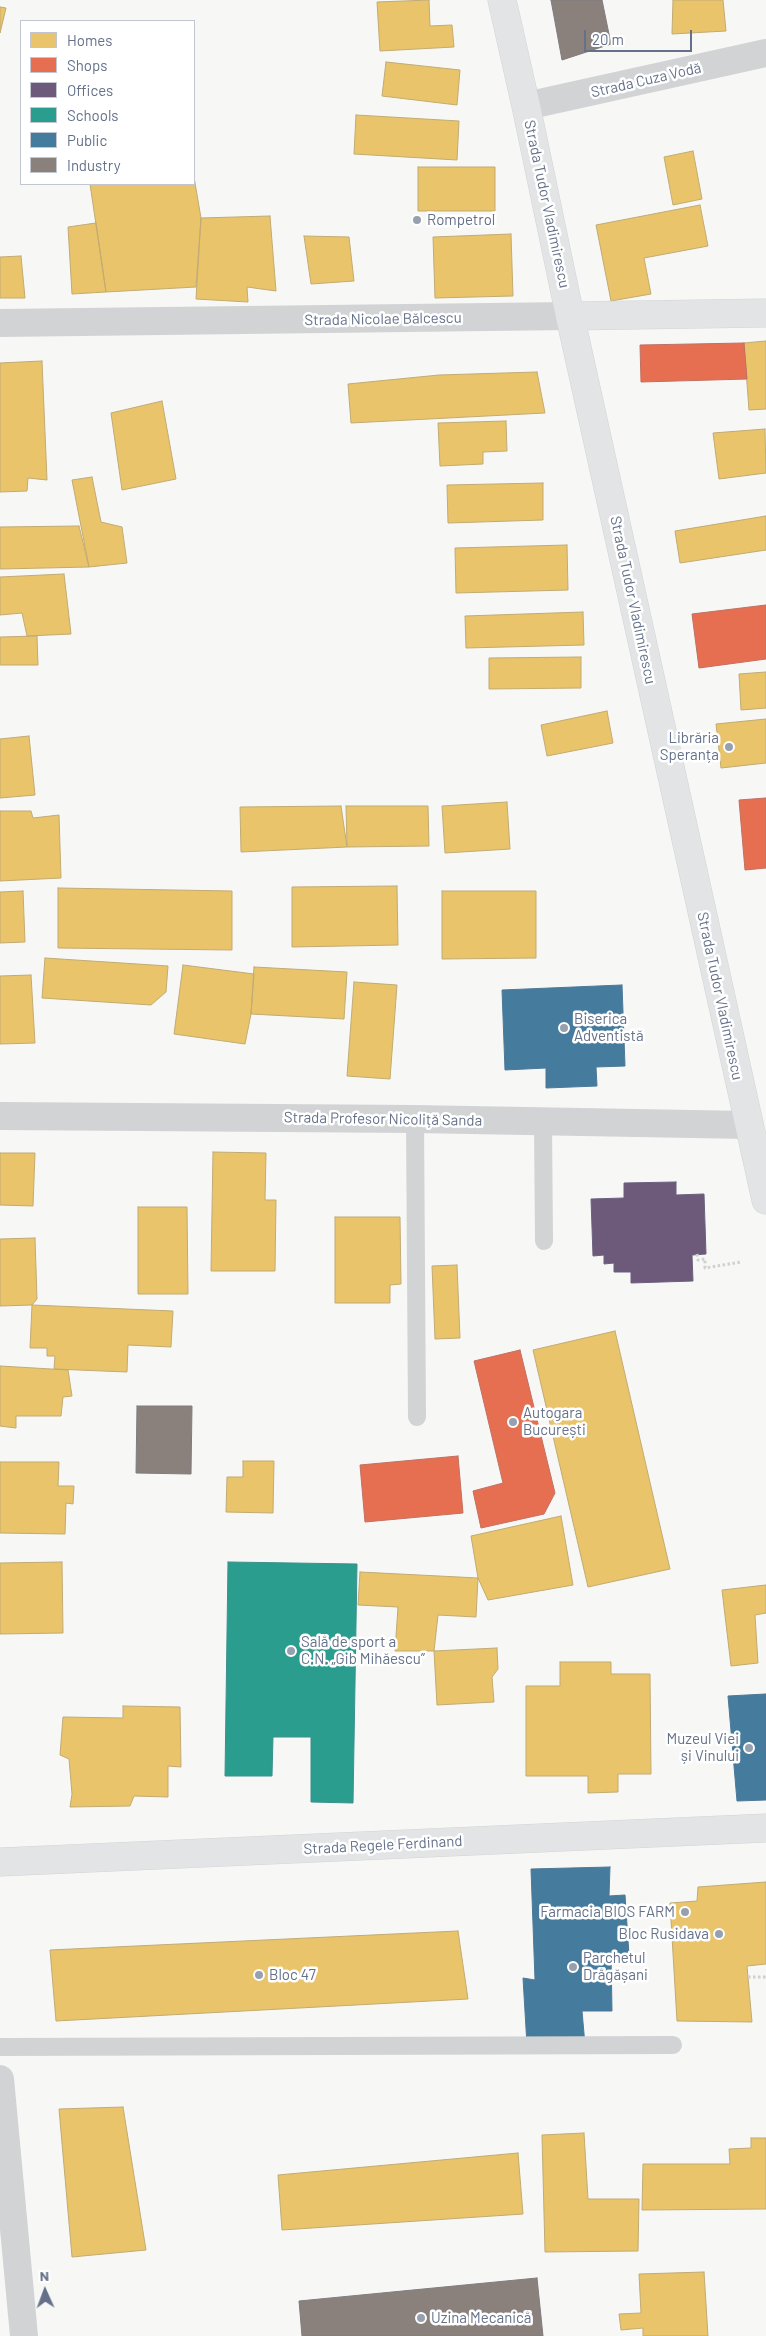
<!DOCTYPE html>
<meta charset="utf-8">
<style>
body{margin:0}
#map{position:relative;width:766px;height:2336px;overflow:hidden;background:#f7f7f6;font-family:Barlow,sans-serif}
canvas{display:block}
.legend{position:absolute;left:20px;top:20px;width:175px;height:165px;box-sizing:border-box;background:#fff;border:1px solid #c1c6d0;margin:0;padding:6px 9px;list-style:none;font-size:15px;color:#647189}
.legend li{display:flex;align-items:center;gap:10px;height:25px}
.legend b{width:25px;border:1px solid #c1c6d0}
.north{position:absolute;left:20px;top:2266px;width:50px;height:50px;-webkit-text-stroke:4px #fff;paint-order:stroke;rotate:358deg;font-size:14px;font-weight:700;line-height:20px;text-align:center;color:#647189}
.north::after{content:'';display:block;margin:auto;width:18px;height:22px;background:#647189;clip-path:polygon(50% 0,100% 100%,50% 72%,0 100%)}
.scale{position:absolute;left:584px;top:30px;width:108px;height:22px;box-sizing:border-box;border:2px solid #647189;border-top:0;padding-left:6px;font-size:15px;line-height:18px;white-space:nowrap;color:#647189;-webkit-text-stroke:4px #fff;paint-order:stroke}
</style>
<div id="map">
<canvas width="766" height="2336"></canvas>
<ul class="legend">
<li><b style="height:14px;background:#e9c46a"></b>Homes</li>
<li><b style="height:14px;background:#e76f51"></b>Shops</li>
<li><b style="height:14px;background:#6d597a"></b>Offices</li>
<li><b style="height:14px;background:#2a9d8f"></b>Schools</li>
<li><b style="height:14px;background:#457b9d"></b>Public</li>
<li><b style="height:14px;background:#8a817c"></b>Industry</li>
</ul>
<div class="north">N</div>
<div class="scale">20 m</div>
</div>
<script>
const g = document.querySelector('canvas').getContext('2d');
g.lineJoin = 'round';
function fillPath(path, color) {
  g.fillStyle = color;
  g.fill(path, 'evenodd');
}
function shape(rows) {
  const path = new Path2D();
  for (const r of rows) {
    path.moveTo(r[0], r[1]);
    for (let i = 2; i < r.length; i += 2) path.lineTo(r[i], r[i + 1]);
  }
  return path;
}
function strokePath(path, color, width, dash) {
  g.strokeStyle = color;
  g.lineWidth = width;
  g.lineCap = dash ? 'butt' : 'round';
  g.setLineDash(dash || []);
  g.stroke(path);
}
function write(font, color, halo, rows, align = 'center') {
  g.font = font + ' Barlow,sans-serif';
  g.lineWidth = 5;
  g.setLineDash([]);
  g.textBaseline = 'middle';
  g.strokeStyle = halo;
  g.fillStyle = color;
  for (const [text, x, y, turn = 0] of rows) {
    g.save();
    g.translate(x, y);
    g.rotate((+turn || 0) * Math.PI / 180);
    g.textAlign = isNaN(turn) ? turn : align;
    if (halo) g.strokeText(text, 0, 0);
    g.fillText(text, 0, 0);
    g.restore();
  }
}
const homes = shape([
 [429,0,430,26,452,25,454,47,380,51,377,2,429,0],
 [673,0,723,0,726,31,672,34,673,0],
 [0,7,6,8,0,33,0,7],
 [386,62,460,70,457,105,382,96,386,62],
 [356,115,459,121,457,160,354,154,356,115],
 [693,151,702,199,673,205,664,157,693,151],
 [418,167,495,167,495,211,418,211,418,167],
 [194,177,201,218,196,287,106,292,90,184,194,184,194,177],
 [700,205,708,246,644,258,651,294,611,301,596,225,700,205],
 [270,216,276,291,247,287,248,302,196,299,201,218,270,216],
 [96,223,106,292,72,294,68,227,96,223],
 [511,234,513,296,435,298,433,237,511,234],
 [304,236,349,237,354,281,311,284,304,236],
 [21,256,25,298,0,298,0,257,21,256],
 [766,341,766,409,749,410,744,343,766,341],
 [42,361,47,480,28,478,27,491,0,492,0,363,42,361],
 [537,372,545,413,351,423,348,384,439,375,537,372],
 [162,401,176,479,122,490,111,413,162,401],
 [506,421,507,451,483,452,483,464,440,466,438,423,506,421],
 [765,429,766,473,719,479,713,433,765,429],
 [92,477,101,522,122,527,127,563,89,567,72,480,92,477],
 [543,483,543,520,448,523,447,485,543,483],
 [766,516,766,550,680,563,675,531,766,516],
 [79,526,89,567,0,569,0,527,79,526],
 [567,545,568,590,456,593,455,548,567,545],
 [64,574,71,634,27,636,22,613,0,615,0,577,64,574],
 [583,612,584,645,466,648,465,616,583,612],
 [37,636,38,665,0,665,0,637,37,636],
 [581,657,581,688,489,689,489,658,581,657],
 [766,672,766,708,741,710,739,674,766,672],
 [607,711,613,743,547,756,541,725,607,711],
 [766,719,766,763,721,768,716,724,766,719],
 [29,736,35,795,0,798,0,739,29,736],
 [507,802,510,849,445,853,442,806,507,802],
 [341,806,347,847,241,852,240,807,341,806],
 [346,806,428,806,429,846,347,847,346,806],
 [0,811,31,811,33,818,59,815,61,878,0,881,0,811],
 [397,886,398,945,292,947,292,887,397,886],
 [58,888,232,891,232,950,58,948,58,888],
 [23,891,25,942,0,943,0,892,23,891],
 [442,891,536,891,536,958,442,959,442,891],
 [45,958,168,966,166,992,151,1005,42,998,45,958],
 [183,965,254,974,251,1014,245,1044,174,1034,183,965],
 [254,967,347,972,344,1019,251,1014,254,967],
 [31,975,35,1043,0,1044,0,976,31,975],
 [354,982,397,985,390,1079,347,1076,354,982],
 [213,1152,266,1153,265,1200,276,1200,275,1271,211,1271,213,1152],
 [0,1153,35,1153,33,1206,0,1205,0,1153],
 [138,1207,187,1207,188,1294,138,1294,138,1207],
 [335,1217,400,1217,401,1284,390,1285,390,1303,335,1303,335,1217],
 [35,1238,37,1299,32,1305,0,1306,0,1239,35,1238],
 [457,1265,460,1338,435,1339,432,1266,457,1265],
 [32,1305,173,1311,171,1347,128,1345,127,1372,54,1369,55,1356,47,1356,47,1348,30,1348,32,1305],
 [615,1331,670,1569,588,1587,533,1350,615,1331],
 [0,1366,68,1370,72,1396,63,1397,61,1416,16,1416,16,1428,0,1426,0,1366],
 [243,1461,274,1461,273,1513,226,1512,227,1477,243,1477,243,1461],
 [0,1462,59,1462,58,1486,74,1486,73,1504,66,1503,65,1534,0,1533,0,1462],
 [561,1516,573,1585,488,1600,478,1578,471,1536,561,1516],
 [62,1562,63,1633,0,1634,0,1563,62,1562],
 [360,1572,478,1578,476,1617,438,1615,434,1651,395,1651,398,1607,358,1605,360,1572],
 [766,1585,766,1613,755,1615,758,1663,731,1666,722,1590,766,1585],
 [497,1648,498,1669,492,1677,494,1702,437,1705,434,1651,497,1648],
 [560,1662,611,1662,611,1674,650,1674,651,1774,618,1774,618,1792,588,1793,588,1776,526,1776,526,1686,560,1686,560,1662],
 [123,1706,180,1707,181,1767,168,1766,168,1797,134,1796,130,1806,70,1807,72,1794,69,1759,60,1755,63,1717,123,1718,123,1706],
 [766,1882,766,1964,747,1966,752,2022,677,2021,670,1903,697,1901,698,1887,766,1882],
 [458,1931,468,1999,56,2021,50,1950,458,1931],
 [123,2107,146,2250,72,2257,59,2109,123,2107],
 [584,2133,588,2199,639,2199,638,2251,545,2252,542,2135,584,2133],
 [751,2138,766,2138,766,2209,642,2210,643,2164,730,2164,729,2149,751,2148,751,2138],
 [518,2153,523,2214,282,2230,278,2175,518,2153],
 [704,2272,708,2336,643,2336,643,2328,621,2330,619,2314,641,2313,639,2274,704,2272]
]);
const shops = shape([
 [744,343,747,379,641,382,640,345,744,343],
 [766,605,766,659,699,668,692,614,766,605],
 [766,798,766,868,745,870,739,800,766,798],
 [520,1350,555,1493,544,1514,481,1528,473,1491,503,1483,474,1361,520,1350],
 [458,1456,463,1513,365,1522,360,1465,458,1456]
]);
const offices = shape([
 [676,1182,676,1195,704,1194,706,1254,692,1255,693,1281,631,1283,631,1272,614,1272,614,1263,604,1264,604,1255,593,1256,591,1199,624,1198,624,1183,676,1182]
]);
const schools = shape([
 [228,1562,357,1564,353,1803,311,1802,311,1737,273,1737,272,1776,225,1776,228,1562]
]);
const public = shape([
 [622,985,625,1066,596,1067,597,1086,546,1088,546,1068,505,1070,502,990,622,985],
 [766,1694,766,1800,737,1801,728,1696,766,1694],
 [610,1867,609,1896,625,1895,629,1955,611,1956,612,2011,582,2011,585,2045,527,2045,523,1978,535,1980,531,1869,610,1867]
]);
const industry = shape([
 [551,0,602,0,611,44,562,60,551,0],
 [137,1406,192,1406,191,1474,136,1473,137,1406],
 [537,2278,543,2336,302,2336,299,2301,537,2278]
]);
const path = shape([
 [697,1254,698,1260,705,1259,705,1268,741,1262],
 [748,1977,766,1977]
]);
const service = shape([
 [415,1119,417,1417],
 [543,1122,544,1241],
 [0,2047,673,2045]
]);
const minor = shape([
 [526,106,766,53],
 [0,1116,415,1119,748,1125],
 [0,2079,24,2336]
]);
const tertiary = shape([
 [0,323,570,316]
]);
const secondary = shape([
 [502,0,526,106,570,316]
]);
const primary = shape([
 [766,313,570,316,766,1200],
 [0,1862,766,1828]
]);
const markers = [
 [417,220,5,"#97a0af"],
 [729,747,5,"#97a0af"],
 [564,1028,5,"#97a0af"],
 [513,1422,5,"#97a0af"],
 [291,1651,5,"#97a0af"],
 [749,1748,5,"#97a0af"],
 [685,1912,5,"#97a0af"],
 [719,1934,5,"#97a0af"],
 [573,1967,5,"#97a0af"],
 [259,1975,5,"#97a0af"],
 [421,2318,5,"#97a0af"]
];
const streetNames = [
 ["Strada Cuza Vodă",646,80,-13],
 ["Strada Tudor Vladimirescu",547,204,78],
 ["Strada Nicolae Bălcescu",383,319,-1],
 ["Strada Tudor Vladimirescu",633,600,78],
 ["Strada Tudor Vladimirescu",720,996,78],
 ["Strada Profesor Nicoliță Sanda",383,1119,1],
 ["Strada Regele Ferdinand",383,1845,-3]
];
const poiNames = [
 ["Rompetrol",427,220],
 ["Librăria",719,738,"right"],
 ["Speranța",719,755,"right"],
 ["Biserica",574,1019],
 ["Adventistă",574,1036],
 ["Autogara",523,1413],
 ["București",523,1430],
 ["Sală de sport a",301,1642],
 ["C.N. „Gib Mihăescu”",301,1659],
 ["Muzeul Viei",739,1739,"right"],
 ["și Vinului",739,1756,"right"],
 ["Farmacia BIOS FARM",675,1912,"right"],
 ["Bloc Rusidava",709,1934,"right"],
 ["Parchetul",583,1958],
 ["Drăgășani",583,1975],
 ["Bloc 47",269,1975],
 ["Uzina Mecanică",431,2318]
];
fillPath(homes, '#e9c46a');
strokePath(homes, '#c1ab73', 1);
fillPath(shops, '#e76f51');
strokePath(shops, '#c07062', 1);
fillPath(offices, '#6d597a');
strokePath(offices, '#6a607e', 1);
fillPath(schools, '#2a9d8f');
strokePath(schools, '#3b908d', 1);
fillPath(public, '#457b9d');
strokePath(public, '#4e7897', 1);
fillPath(industry, '#8a817c');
strokePath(industry, '#7f7c80', 1);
strokePath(secondary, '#d3d5d6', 29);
strokePath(primary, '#d2d4d5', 29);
strokePath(path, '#cfd0d1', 3, [2.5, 2.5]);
strokePath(service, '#d2d3d4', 18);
strokePath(minor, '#d2d3d4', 28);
strokePath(tertiary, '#d2d3d4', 28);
strokePath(secondary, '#e3e4e5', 28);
strokePath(primary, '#e3e4e5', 28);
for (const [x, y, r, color] of markers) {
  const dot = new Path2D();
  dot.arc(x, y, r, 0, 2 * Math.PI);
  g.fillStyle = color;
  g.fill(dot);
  strokePath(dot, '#fff', 2);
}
write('15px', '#647189', '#fff', streetNames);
write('15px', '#647189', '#fff', poiNames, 'left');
</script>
